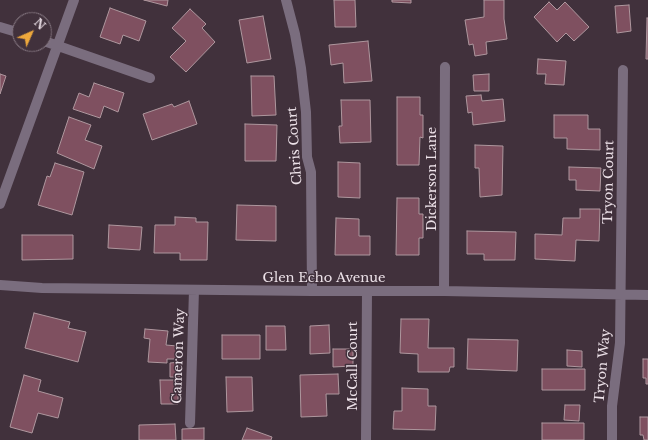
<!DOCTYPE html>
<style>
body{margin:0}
#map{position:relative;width:648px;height:440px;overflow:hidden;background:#41313c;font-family:"Libre Baskerville",serif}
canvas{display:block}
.north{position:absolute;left:12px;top:12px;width:40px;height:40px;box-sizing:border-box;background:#41313c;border:1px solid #857781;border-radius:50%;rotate:45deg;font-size:11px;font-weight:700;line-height:16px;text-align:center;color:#ece1e8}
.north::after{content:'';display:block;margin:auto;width:14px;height:18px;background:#eea83c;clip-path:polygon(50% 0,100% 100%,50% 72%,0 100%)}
</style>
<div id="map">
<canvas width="648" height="440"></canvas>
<div class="north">N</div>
</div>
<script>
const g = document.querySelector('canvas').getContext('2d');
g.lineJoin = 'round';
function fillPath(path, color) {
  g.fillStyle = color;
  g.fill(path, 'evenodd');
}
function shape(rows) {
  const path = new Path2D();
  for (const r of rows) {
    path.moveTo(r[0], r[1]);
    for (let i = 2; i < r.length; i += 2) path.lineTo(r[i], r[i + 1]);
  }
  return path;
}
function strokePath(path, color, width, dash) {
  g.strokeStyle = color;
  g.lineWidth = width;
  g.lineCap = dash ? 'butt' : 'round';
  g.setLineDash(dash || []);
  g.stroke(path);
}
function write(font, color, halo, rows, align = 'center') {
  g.font = font + ' "Libre Baskerville",serif';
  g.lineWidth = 3;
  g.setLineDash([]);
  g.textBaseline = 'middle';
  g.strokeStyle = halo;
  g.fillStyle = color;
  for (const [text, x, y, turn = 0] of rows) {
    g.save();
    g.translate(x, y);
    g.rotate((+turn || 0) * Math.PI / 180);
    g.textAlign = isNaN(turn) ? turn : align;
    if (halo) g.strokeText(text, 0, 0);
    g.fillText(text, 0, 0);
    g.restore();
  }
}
const building = shape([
 [144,0,168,0,167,6,144,0],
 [334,0,355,0,356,27,335,27,334,0],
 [392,0,411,0,411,3,392,2,392,0],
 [484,0,504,0,504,19,507,39,486,42,487,54,475,56,473,44,469,45,465,20,484,17,484,0],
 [549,2,557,10,565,2,589,27,574,41,566,33,557,42,534,17,549,2],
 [629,5,631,31,617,33,615,6,629,5],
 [110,8,146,21,139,41,123,35,120,44,100,37,110,8],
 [190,9,206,24,202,28,215,42,186,72,170,57,186,41,172,28,190,9],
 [263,16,271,59,247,63,239,20,263,16],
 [647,18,648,18,648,59,646,59,647,18],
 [368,41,372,81,344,83,343,63,331,65,329,45,368,41],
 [538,59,566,61,564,85,545,84,546,74,537,74,538,59],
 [0,74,6,76,0,94,0,74],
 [489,74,489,91,474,91,473,75,489,74],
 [251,76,274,76,276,115,252,116,251,76],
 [94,83,124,93,118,112,104,106,100,118,73,109,79,93,89,97,94,83],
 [481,95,482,101,503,99,505,121,473,125,472,112,468,113,466,96,481,95],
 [397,97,420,97,420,115,423,115,423,138,420,137,419,165,397,165,397,97],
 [341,100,370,100,371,142,340,143,339,126,342,126,341,100],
 [189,101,197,124,152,140,143,114,172,104,174,107,189,101],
 [554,115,588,115,588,129,600,129,600,150,567,149,567,138,554,138,554,115],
 [69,117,91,125,85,140,102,146,94,169,57,153,69,117],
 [245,124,277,125,276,161,245,161,245,124],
 [475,145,503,146,502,195,480,197,479,168,475,168,475,145],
 [338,162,360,163,360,198,338,197,338,162],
 [55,163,84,172,72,215,38,205,47,176,50,177,55,163],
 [569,167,601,168,600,191,576,190,576,180,569,180,569,167],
 [397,198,419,198,419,214,423,214,423,238,419,238,419,255,396,255,397,198],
 [237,205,276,206,276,241,236,240,237,205],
 [580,209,600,209,599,241,576,240,575,261,535,259,535,234,562,235,563,218,580,218,580,209],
 [175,217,196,218,196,222,208,222,207,260,180,260,180,253,154,253,155,225,175,225,175,217],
 [336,218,359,219,359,236,370,236,370,255,335,255,336,218],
 [109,225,142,227,140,250,108,248,109,225],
 [467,231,516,232,515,260,484,260,484,254,467,254,467,231],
 [22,235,73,235,73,259,22,260,22,235],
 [34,313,70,322,68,328,86,332,78,362,25,348,34,313],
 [401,319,429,319,428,348,454,348,454,367,450,367,449,372,418,372,418,354,400,353,401,319],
 [329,325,330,353,310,354,310,326,329,325],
 [266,326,285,326,286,350,266,350,266,326],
 [145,329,168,331,166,345,177,346,176,359,167,359,167,363,148,362,150,339,144,338,145,329],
 [222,335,260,335,260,359,222,359,222,335],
 [468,339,518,340,517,371,467,369,468,339],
 [333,349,353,349,353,366,333,367,333,349],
 [567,350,582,351,582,367,567,366,567,350],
 [643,359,648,359,648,384,646,384,646,378,643,378,643,359],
 [180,362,180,377,170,377,170,363,180,362],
 [542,369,585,369,585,390,542,390,542,369],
 [338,374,339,394,326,394,327,416,301,417,300,375,338,374],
 [24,375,41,380,38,391,63,398,58,418,38,413,32,433,10,427,24,375],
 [226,377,252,377,253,411,227,412,226,377],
 [160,380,178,380,178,404,161,404,160,380],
 [402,388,428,389,428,406,436,406,435,430,393,429,394,411,402,411,402,388],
 [565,405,580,405,579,421,564,420,565,405],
 [640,417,648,417,648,440,644,440,643,435,640,435,640,417],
 [542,423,584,423,584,440,542,440,542,423],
 [175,424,176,440,139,440,139,425,175,424],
 [204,428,204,440,182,440,182,429,204,428],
 [247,428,272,437,271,440,242,440,247,428]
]);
const minor = shape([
 [286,0,295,34,301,68,306,112,307,157,311,172,312,291],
 [0,27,20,33],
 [44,41,150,78],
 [0,204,74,0],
 [0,285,42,288,312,291,444,291,648,295],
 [444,291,445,67],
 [190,423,194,290],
 [366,440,367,291],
 [612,440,612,406,620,343,623,70]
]);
const streetNames = [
 ["Chris Court",295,146,-94],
 ["Dickerson Lane",432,179,-90],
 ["Tryon Court",609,182,-89],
 ["Glen Echo Avenue",324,278],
 ["Cameron Way",179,356,-88],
 ["McCall Court",353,366,-90],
 ["Tryon Way",603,366,-85]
];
fillPath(building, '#7f5060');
strokePath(building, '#ae979e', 1);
strokePath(minor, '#7a6d7e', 10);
write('13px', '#ece1e8', '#41313c', streetNames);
</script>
